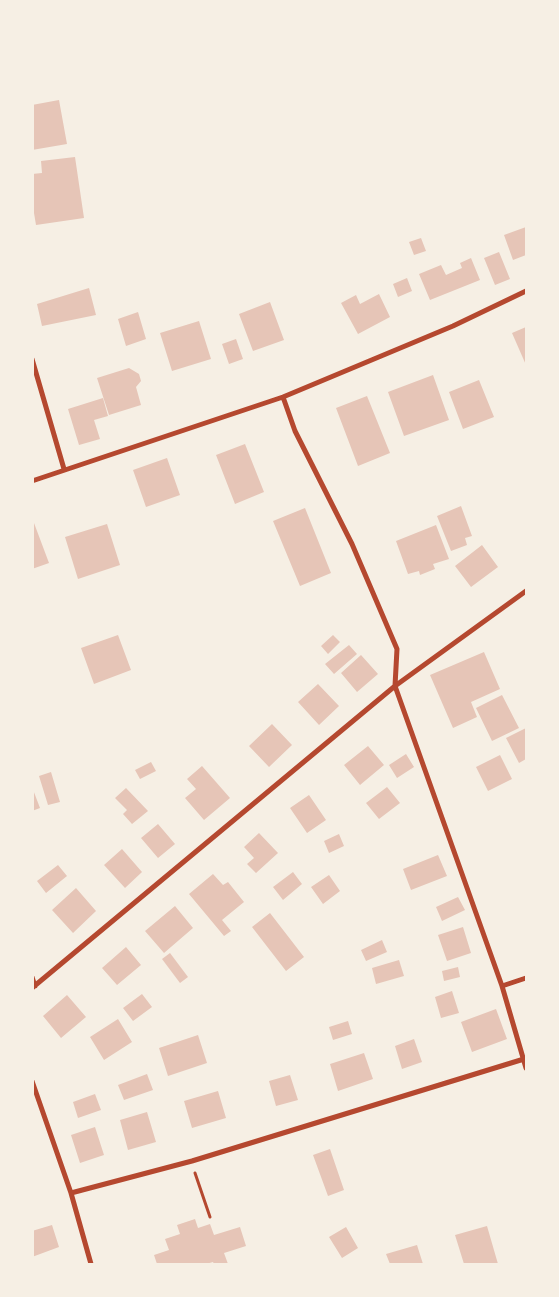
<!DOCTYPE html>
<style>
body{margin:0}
#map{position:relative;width:559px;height:1297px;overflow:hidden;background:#f6efe4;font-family:Arial,sans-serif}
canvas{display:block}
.frame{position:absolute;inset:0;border:34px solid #f6efe4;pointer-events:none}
</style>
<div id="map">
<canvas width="559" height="1297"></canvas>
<div class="frame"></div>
</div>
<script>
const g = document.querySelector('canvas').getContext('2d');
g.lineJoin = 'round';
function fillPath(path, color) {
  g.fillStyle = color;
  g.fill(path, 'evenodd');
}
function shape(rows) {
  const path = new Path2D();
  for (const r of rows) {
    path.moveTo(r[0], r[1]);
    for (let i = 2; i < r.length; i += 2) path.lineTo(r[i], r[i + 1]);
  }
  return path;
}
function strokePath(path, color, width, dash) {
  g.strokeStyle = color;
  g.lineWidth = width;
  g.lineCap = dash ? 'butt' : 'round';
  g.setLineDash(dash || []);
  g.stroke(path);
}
const building = shape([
 [59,100,67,144,32,150,32,105],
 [75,157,84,218,36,225,32,201,32,174,42,173,41,161],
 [526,227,526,255,513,260,504,235],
 [421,238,426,251,414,255,409,242],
 [499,252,510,279,495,285,484,258],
 [471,258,480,280,430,300,419,274,441,265,446,275,462,268,460,263],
 [407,278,412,291,398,297,393,284],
 [89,288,96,315,42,326,37,304],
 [379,294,390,317,358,334,341,303,356,295,360,304],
 [270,302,284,340,253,351,239,314],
 [138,312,146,339,126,346,118,319],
 [199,321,211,359,172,371,160,333],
 [526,327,526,365,512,333],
 [236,339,243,359,229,364,222,344],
 [129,368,139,374,141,381,136,387,141,405,109,415,97,378],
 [433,375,449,420,404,436,388,392],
 [479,380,494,417,463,429,449,392],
 [367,396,390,453,358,466,336,408],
 [103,398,108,416,94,420,100,439,79,445,68,409],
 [245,444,264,492,235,504,216,455],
 [167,458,180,495,146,507,133,470],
 [461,506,472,536,465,538,467,545,451,551,437,516],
 [305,508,331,573,300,586,273,521],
 [34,523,49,563,32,569,32,524],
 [107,524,120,565,78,579,65,537],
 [436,525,449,559,433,564,435,569,420,575,419,571,408,574,396,541],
 [482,545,498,567,471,587,455,566],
 [118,635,131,670,94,684,81,648],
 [333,635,340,642,328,654,321,646],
 [349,645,357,654,334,674,325,664],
 [484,652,500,689,471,702,477,717,453,728,430,675],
 [361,655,378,674,357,692,341,673],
 [318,684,339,706,319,725,298,702],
 [502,695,519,728,492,741,476,708],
 [272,724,292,745,269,767,249,746],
 [526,728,526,759,519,763,506,738],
 [368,746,384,765,360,785,344,765],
 [406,754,414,767,397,778,389,765],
 [500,755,512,779,488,791,476,767],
 [151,762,156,771,140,779,135,770],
 [202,766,230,798,204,820,185,798,196,789,187,779],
 [51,772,60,802,48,805,39,776],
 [32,787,40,808,32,811],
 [387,787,400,803,379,819,366,803],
 [126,788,148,811,132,824,123,814,127,810,115,798],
 [309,795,326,820,307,833,290,808],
 [158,824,175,844,158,858,141,838],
 [259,833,278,853,256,873,247,864,254,858,244,847],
 [339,834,344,846,329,853,324,841],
 [122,849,142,872,125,888,104,865],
 [438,855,447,876,411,890,403,869],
 [58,865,67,876,46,893,37,881],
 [293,872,302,884,283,900,273,887],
 [213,874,223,885,228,882,244,902,222,920,231,931,224,936,189,894],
 [329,875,340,891,323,904,311,887],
 [76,888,96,911,73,933,52,910],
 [458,897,465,910,442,921,436,907],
 [175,906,193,928,164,953,145,931],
 [270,913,304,957,286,971,252,927],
 [463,927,471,953,447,961,438,935],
 [382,940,387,952,366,961,361,950],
 [126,947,141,965,117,985,102,968],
 [170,953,188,977,180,983,162,959],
 [399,960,404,976,376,984,372,968],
 [458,967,460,977,444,981,442,971],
 [452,991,459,1013,441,1018,435,997],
 [142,994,152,1007,133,1021,123,1008],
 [67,995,86,1017,61,1038,43,1016],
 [496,1009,507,1039,472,1052,461,1022],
 [118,1019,132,1042,104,1060,90,1037],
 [348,1021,352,1034,333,1040,329,1027],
 [198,1035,207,1063,168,1076,159,1048],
 [414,1039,422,1062,402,1069,395,1046],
 [364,1053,373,1079,338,1091,330,1064],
 [147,1074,153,1090,124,1100,118,1085],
 [290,1075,298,1100,276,1106,269,1081],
 [218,1091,226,1118,192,1128,184,1101],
 [95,1094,101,1110,78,1118,73,1102],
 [147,1112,156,1142,128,1150,120,1120],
 [95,1127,104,1155,80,1163,71,1135],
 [330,1149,344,1190,328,1196,313,1155],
 [195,1219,198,1228,210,1224,214,1235,240,1227,246,1246,224,1253,228,1264,214,1264,213,1262,206,1264,157,1264,154,1255,169,1250,165,1239,180,1234,177,1225],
 [52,1225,59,1247,32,1257,32,1231],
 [487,1226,498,1264,464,1264,455,1235],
 [346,1227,358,1248,342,1258,329,1237],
 [417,1245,423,1264,390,1264,386,1254]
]);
const path = shape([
 [195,1173,210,1217]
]);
const minor = shape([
 [32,359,64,469],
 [283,397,295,431,352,544,397,649,395,686,502,986,526,1068],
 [32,481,283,397,453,326,526,291],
 [32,977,35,986],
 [502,986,526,978],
 [32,988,395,686,526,591],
 [32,1081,71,1193,91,1264],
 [71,1193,192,1161,524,1059]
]);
fillPath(building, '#e6c5b7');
strokePath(path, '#b5482f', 3);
strokePath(minor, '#b5482f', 5);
</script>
